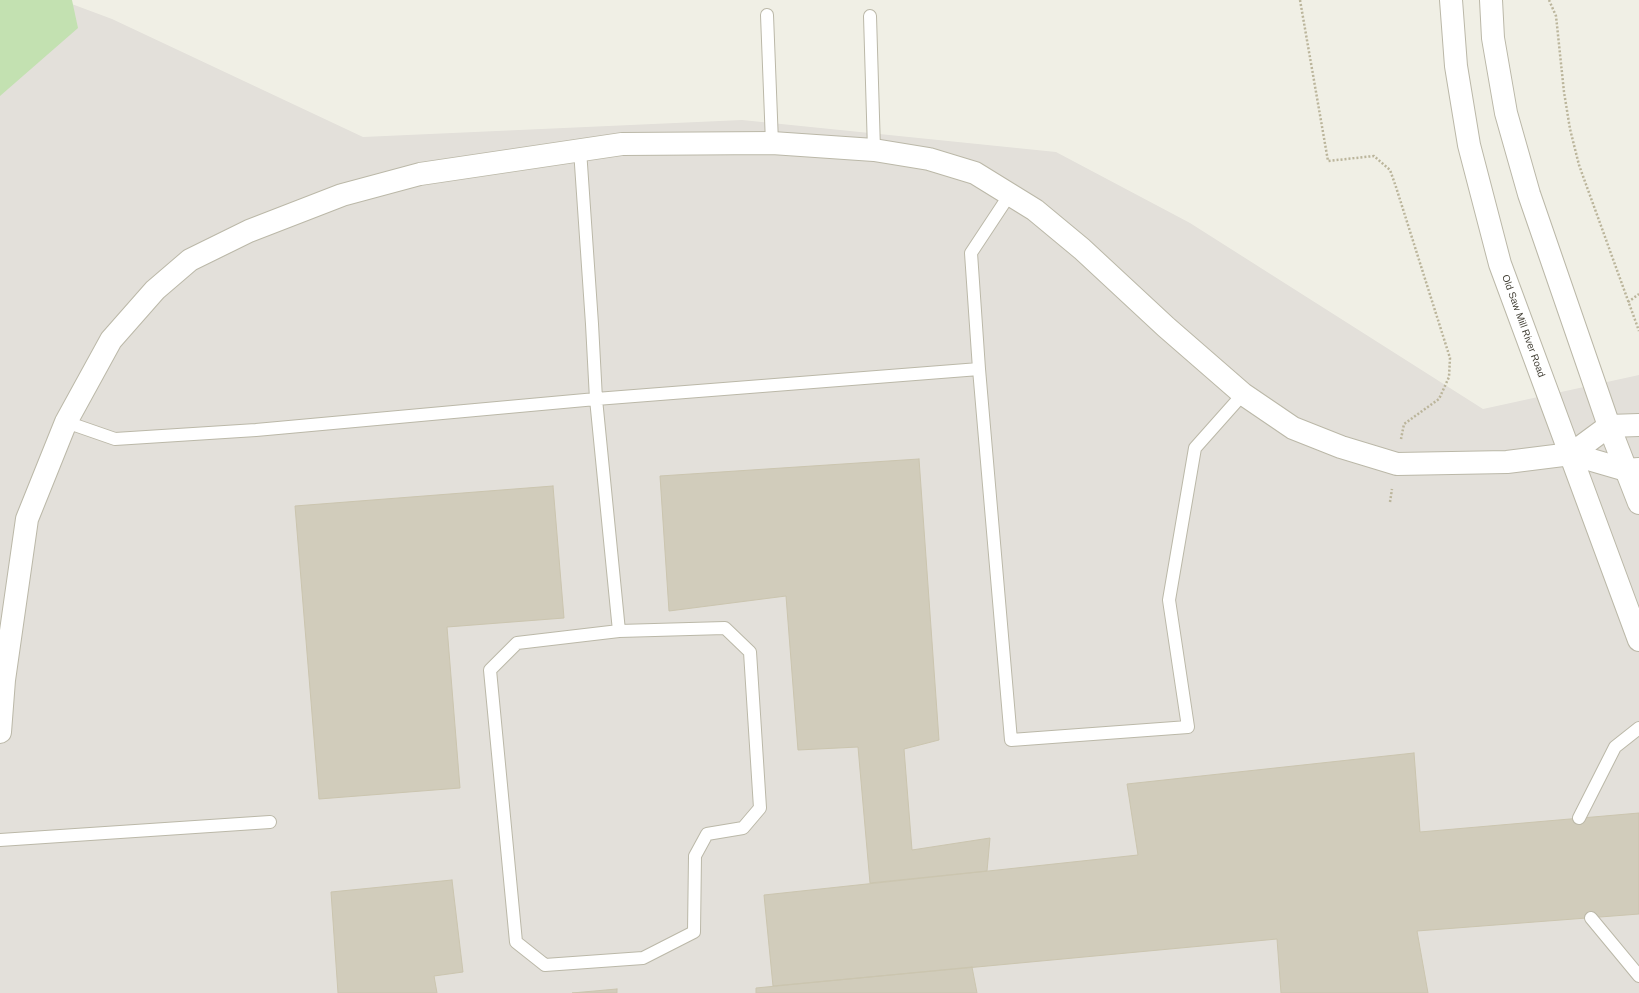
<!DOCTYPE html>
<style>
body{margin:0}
canvas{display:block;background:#f0efe5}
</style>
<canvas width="1639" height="993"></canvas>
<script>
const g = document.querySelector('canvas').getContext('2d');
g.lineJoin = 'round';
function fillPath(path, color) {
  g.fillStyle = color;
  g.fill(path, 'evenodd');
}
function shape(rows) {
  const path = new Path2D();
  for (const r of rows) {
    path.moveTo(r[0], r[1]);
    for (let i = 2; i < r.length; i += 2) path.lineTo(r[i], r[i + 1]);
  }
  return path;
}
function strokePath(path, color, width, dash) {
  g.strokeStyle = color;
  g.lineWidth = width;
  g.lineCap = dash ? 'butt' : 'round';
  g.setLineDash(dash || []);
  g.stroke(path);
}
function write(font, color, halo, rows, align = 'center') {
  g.font = font + ' Arial,sans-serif';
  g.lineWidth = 3;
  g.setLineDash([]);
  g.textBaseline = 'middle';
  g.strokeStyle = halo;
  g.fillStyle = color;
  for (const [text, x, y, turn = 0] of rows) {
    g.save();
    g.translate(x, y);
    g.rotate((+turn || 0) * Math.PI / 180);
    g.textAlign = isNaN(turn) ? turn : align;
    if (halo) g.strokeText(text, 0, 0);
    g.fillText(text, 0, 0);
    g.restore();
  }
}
const industrial = shape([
 [0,0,61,0,112,19,363,137,742,120,1056,152,1190,223,1483,409,1639,375,1639,993,0,993]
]);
const green = shape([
 [0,0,72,0,78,28,0,96]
]);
const building = shape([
 [919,459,939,740,904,749,912,850,990,838,987,871,870,883,858,747,798,750,786,596,669,611,660,476,919,459],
 [553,486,564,618,447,627,460,788,319,799,295,506,553,486],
 [1414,753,1420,832,1639,813,1639,914,1417,931,1428,993,1281,993,1277,939,773,986,764,895,1138,855,1127,784,1414,753],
 [452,880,463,972,434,976,437,993,338,993,331,892,452,880],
 [972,967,977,993,756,993,756,988,972,967],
 [617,989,617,993,572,993,617,989]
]);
const path = shape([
 [1300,0,1328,161,1374,156,1390,170,1396,187,1450,358,1449,377,1439,399,1404,424,1401,439],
 [1549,0,1556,16,1564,92,1570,129,1579,165,1639,331],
 [1628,302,1639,294],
 [1390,502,1392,489]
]);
const service = shape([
 [767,15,772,143],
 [870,16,874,150],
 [580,150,592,324,596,399,619,631],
 [1010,194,971,253,979,369,1011,740,1188,727,1169,600,1195,448,1243,394],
 [66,422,115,439,256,430,596,399,979,369],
 [725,628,750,652,760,808,743,828,707,834,695,856,694,932,643,958,545,965,516,942,490,670,517,643,619,631,725,628],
 [1579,818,1615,747,1639,728],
 [0,840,270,822],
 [1591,918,1639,976]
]);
const minor = shape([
 [1571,454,1609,426,1639,425],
 [0,732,4,680,27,519,66,422,111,340,155,290,190,260,249,231,342,195,420,174,622,144,772,143,874,150,929,159,975,173,1035,210,1082,249,1166,327,1243,394,1293,428,1341,447,1397,464,1507,462,1571,454,1626,470,1639,469]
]);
const tertiary = shape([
 [1451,0,1456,66,1469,145,1500,264,1639,640],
 [1491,0,1493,38,1506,113,1529,194,1609,426,1639,503]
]);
const streetNames = [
 ["Old Saw Mill River Road",1523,326,70]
];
fillPath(industrial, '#e3e0da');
fillPath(green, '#c3e1b1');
fillPath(building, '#d1ccbb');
strokePath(building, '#cbc5af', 1);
strokePath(service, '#bbb8a8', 14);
strokePath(minor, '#bbb8a8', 24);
strokePath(tertiary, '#bbb8a8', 24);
strokePath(path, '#bbb59b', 2.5, [2, 2]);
strokePath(service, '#fff', 12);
strokePath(minor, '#fff', 22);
strokePath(tertiary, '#fff', 22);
write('10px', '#423f35', '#fff', streetNames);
</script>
